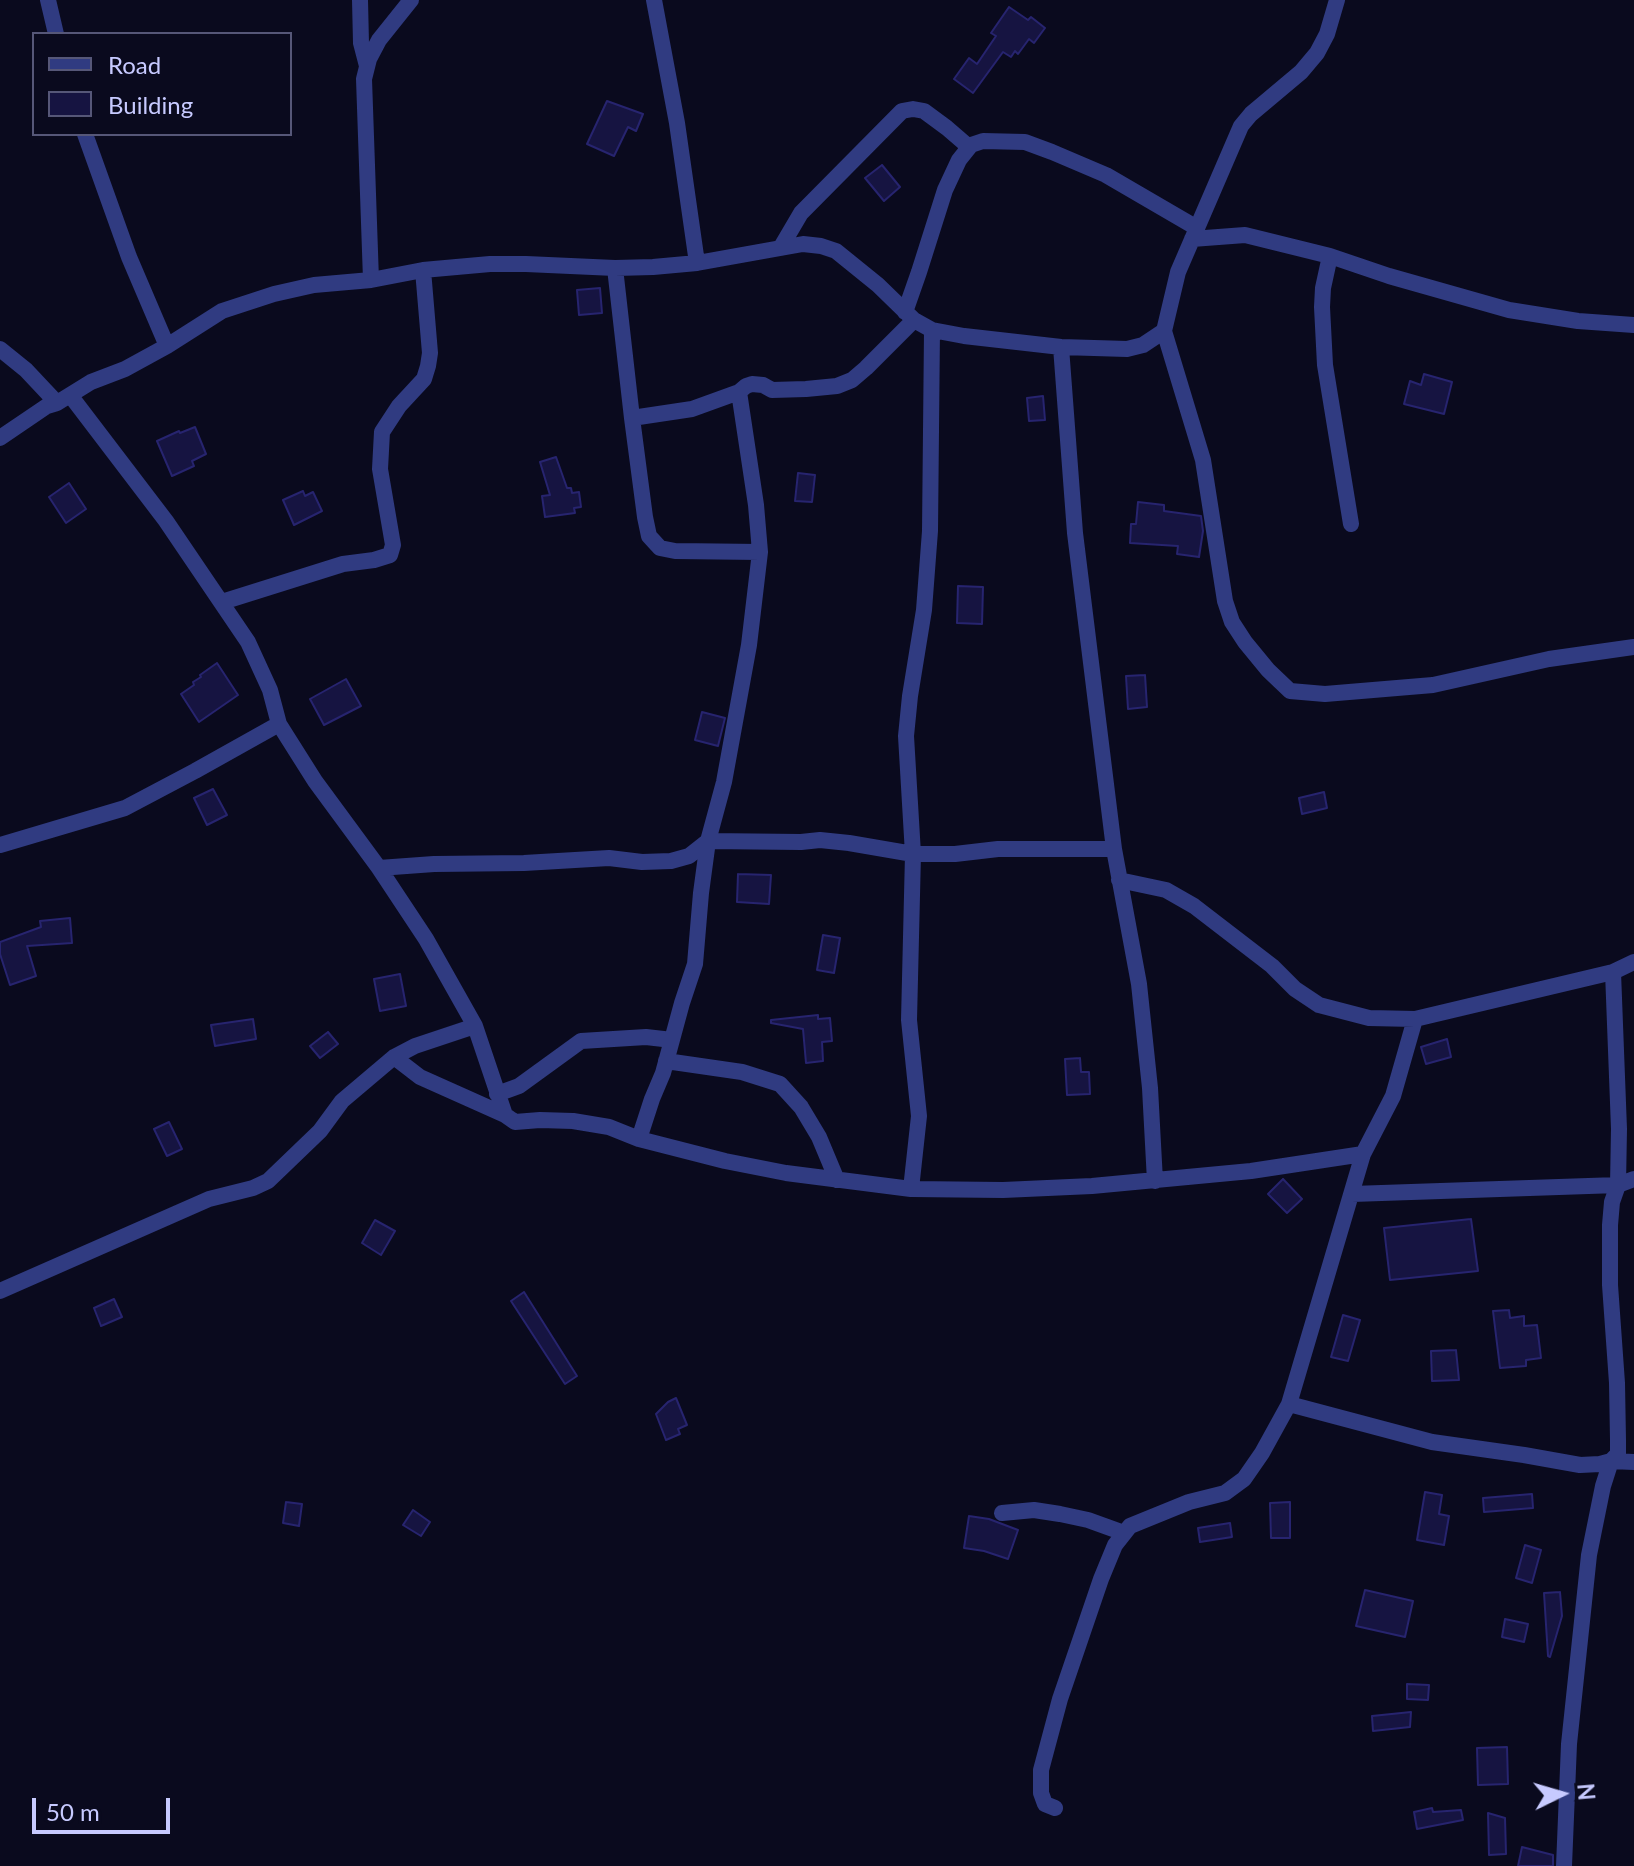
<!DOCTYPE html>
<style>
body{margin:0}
#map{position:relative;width:1634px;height:1866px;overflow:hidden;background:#0a0a1e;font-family:Lato,sans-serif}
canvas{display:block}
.legend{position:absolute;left:32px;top:32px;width:260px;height:104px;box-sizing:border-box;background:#0a0a1e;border:2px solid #565778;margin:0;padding:10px 14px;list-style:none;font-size:24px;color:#c7caff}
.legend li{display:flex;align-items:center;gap:16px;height:40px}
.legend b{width:40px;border:2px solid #565778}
.north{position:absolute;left:1522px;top:1754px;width:80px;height:80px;-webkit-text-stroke:6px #0a0a1e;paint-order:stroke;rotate:85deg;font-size:22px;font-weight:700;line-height:32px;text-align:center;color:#c7caff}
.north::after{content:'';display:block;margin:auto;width:28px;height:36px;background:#c7caff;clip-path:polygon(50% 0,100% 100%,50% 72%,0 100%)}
.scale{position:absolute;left:32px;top:1798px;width:138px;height:36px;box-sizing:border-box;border:4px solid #c7caff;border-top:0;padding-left:10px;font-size:24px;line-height:28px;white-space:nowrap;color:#c7caff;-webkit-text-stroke:6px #0a0a1e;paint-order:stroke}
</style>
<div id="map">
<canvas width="1634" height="1866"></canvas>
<ul class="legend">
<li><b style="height:10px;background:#303b81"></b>Road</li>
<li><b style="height:22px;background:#161441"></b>Building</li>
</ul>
<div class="north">N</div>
<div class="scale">50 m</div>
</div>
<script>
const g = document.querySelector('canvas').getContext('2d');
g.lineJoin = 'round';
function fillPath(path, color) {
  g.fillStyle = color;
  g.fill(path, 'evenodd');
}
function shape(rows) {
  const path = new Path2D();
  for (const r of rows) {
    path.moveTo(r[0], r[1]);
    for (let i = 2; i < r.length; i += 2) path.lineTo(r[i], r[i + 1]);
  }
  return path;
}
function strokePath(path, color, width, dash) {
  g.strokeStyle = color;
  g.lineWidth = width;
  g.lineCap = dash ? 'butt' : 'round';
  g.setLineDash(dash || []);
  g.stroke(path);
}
const building = shape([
 [1009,7,1028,20,1031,17,1045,28,1034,43,1029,39,1018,54,1015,51,1011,57,1003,52,973,93,954,79,969,58,977,64,996,36,991,33,1009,7],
 [607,101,643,114,636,131,628,127,614,156,587,144,607,101],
 [882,165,900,187,884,201,865,178,882,165],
 [600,288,602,313,579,315,577,290,600,288],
 [1424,374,1452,382,1444,414,1404,404,1410,381,1421,385,1424,374],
 [1043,396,1045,420,1029,421,1027,398,1043,396],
 [195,427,206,454,192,461,194,466,172,476,157,441,179,431,180,433,195,427],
 [556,457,567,488,571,488,572,493,579,492,581,507,574,508,575,513,545,517,542,496,550,495,540,462,556,457],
 [798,473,815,475,812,502,795,501,798,473],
 [69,483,86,509,66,523,49,497,69,483],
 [303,491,305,496,313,492,322,511,294,525,283,500,303,491],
 [1138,502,1164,505,1164,511,1201,516,1203,531,1199,557,1177,554,1178,546,1130,543,1131,524,1136,524,1138,502],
 [958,586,983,587,982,624,957,623,958,586],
 [217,663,238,695,199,722,181,694,194,685,193,682,201,677,200,675,217,663],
 [1145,675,1147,707,1128,709,1126,676,1145,675],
 [346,679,361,706,324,725,310,699,346,679],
 [702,712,725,718,718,746,695,740,702,712],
 [213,789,227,815,207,825,194,798,213,789],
 [1324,792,1327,808,1302,814,1299,798,1324,792],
 [738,874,771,875,769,904,737,902,738,874],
 [70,918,72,943,27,946,36,976,10,985,0,954,0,942,41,927,40,921,70,918],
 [823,935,840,938,834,973,817,970,823,935],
 [400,974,406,1006,380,1011,374,979,400,974],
 [818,1015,818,1019,830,1018,832,1041,822,1042,823,1061,806,1063,803,1029,771,1023,771,1020,818,1015],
 [253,1019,256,1039,215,1046,211,1025,253,1019],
 [328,1032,338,1044,320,1058,310,1046,328,1032],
 [1447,1039,1451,1057,1426,1064,1421,1047,1447,1039],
 [1080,1058,1081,1072,1089,1072,1090,1094,1067,1095,1065,1059,1080,1058],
 [169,1122,182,1149,167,1156,154,1129,169,1122],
 [1283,1179,1302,1199,1287,1213,1268,1194,1283,1179],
 [1471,1219,1478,1271,1390,1280,1384,1228,1471,1219],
 [375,1220,395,1231,381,1255,362,1243,375,1220],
 [524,1292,577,1376,565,1384,511,1301,524,1292],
 [114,1299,122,1317,101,1326,94,1308,114,1299],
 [1509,1310,1510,1318,1524,1316,1524,1326,1537,1325,1541,1358,1526,1360,1526,1366,1500,1368,1493,1311,1509,1310],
 [1343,1315,1360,1320,1348,1361,1331,1357,1343,1315],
 [1456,1350,1459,1380,1432,1381,1431,1351,1456,1350],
 [676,1398,687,1425,678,1429,680,1434,666,1440,656,1414,668,1402,676,1398],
 [1425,1492,1442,1495,1439,1514,1449,1516,1444,1545,1417,1540,1425,1492],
 [1532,1494,1533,1508,1484,1512,1483,1498,1532,1494],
 [286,1502,302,1504,299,1526,283,1523,286,1502],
 [1290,1502,1290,1538,1271,1538,1270,1503,1290,1502],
 [413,1510,430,1522,421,1536,403,1525,413,1510],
 [969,1516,989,1519,1018,1530,1008,1559,984,1551,964,1548,969,1516],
 [1230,1523,1232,1537,1200,1542,1198,1528,1230,1523],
 [1525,1545,1541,1550,1532,1583,1516,1578,1525,1545],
 [1365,1590,1413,1601,1405,1637,1356,1626,1365,1590],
 [1560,1592,1562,1616,1550,1657,1548,1656,1544,1593,1560,1592],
 [1505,1619,1528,1624,1524,1642,1502,1637,1505,1619],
 [1407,1684,1429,1685,1428,1700,1407,1699,1407,1684],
 [1411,1712,1410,1727,1373,1731,1372,1716,1411,1712],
 [1507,1747,1508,1784,1478,1785,1477,1748,1507,1747],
 [1432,1808,1433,1812,1461,1810,1463,1820,1417,1829,1414,1812,1432,1808],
 [1488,1813,1505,1818,1506,1854,1489,1855,1488,1813],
 [1522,1847,1553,1855,1553,1866,1518,1866,1522,1847]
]);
const minor = shape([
 [48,0,56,34],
 [360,0,361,43,367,66],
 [654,0,677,123,697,263],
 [85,134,129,257,167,346],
 [1192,239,1245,235,1330,256,1389,276,1509,310,1578,321,1634,325],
 [781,247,801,213,902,111,913,109,924,111,947,128,969,147],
 [1330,256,1323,288,1322,307,1325,365,1351,524],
 [615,268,632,418,645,517,649,536,660,548,675,551,760,552],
 [371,280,364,79,369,59,379,40,411,0],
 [905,312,919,272,945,190,959,160,971,145,983,141,1025,142,1052,152,1106,175,1197,228],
 [1164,331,1203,460,1225,601,1232,622,1245,642,1268,670,1290,691,1325,694,1433,685,1549,659,1634,647],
 [1061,347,1075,533,1114,849,1139,984,1150,1088,1155,1181],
 [0,349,26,370,57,403],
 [70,395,166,521,248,642,270,690,279,724,315,781,379,868,426,939,475,1026,505,1115,515,1122,540,1120,573,1121,609,1127,639,1139,725,1161,786,1173,911,1189,1003,1190,1092,1186,1251,1171,1363,1154],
 [632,418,692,409,739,392,746,386,752,384,763,385,772,390,806,389,837,386,852,380,866,368,914,320],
 [0,438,47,406,57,403,91,382,125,369,167,346,222,311,274,294,314,285,371,280,423,270,490,264,526,264,615,268,653,267,697,263,803,244,821,246,836,251,878,285,914,320,932,330,964,336,1061,347,1127,349,1143,345,1164,331,1178,272,1241,126,1251,114,1301,72,1317,53,1327,34,1337,0],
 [222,602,343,564,374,560,390,555,393,545,380,469,382,432,399,406,424,379,428,366,430,353,423,270],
 [0,845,125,808,195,771,279,724],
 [379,868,434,864,524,863,609,858,642,862,671,861,689,856,708,841,724,782,749,645,760,552,756,505,739,392],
 [1119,880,1166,890,1194,906,1272,966,1295,989,1319,1005,1369,1018,1415,1019,1613,972,1634,962],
 [394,1057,420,1077,505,1115],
 [666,1061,742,1072,780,1084,801,1107,819,1137,837,1180],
 [497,1094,519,1086,581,1041,646,1037,672,1040],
 [639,1139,652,1099,663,1073,682,1003,695,964,701,893,708,841,801,842,820,840,849,843,913,854,955,854,998,849,1114,849],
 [911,1189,919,1116,909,1020,913,854,906,736,910,696,924,610,930,531,932,330],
 [1352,1194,1618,1185,1619,1129,1613,972],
 [0,1291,209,1199,253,1188,268,1181,320,1131,342,1101,394,1057,415,1046,475,1026],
 [1289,1404,1432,1442,1524,1455,1580,1465,1600,1464,1611,1461,1618,1454,1618,1440,1617,1383,1610,1285,1610,1225,1612,1202,1618,1185,1634,1179],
 [1002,1513,1034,1510,1060,1514,1088,1520,1124,1533],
 [1055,1808,1045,1804,1041,1793,1041,1770,1060,1699,1101,1579,1115,1545,1130,1526,1189,1502,1225,1493,1244,1479,1262,1453,1289,1404,1363,1154,1393,1096,1415,1019],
 [1564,1866,1569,1744,1589,1555,1603,1486,1611,1461,1634,1462]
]);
fillPath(building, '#161441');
strokePath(building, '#27246f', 2);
strokePath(minor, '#303b81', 16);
</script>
